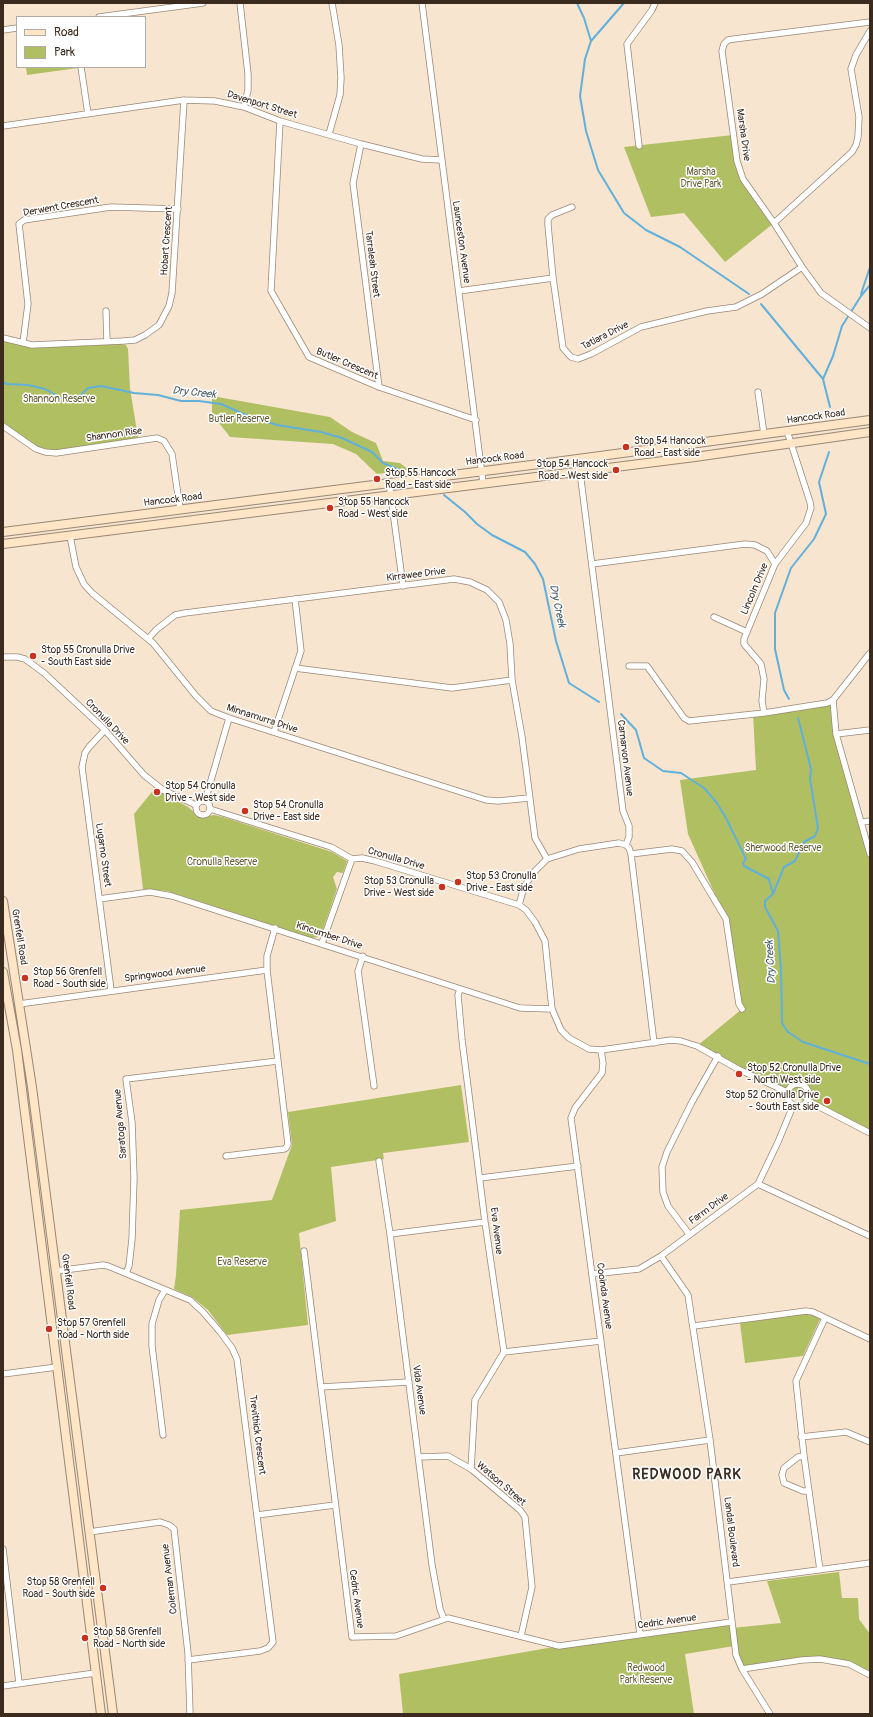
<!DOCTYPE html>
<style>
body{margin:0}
#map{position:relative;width:873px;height:1717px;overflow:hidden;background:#f7e5cf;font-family:Pangolin,sans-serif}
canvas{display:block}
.frame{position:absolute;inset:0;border:4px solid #3b2a1e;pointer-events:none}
.legend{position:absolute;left:16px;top:16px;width:130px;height:52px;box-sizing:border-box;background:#fff;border:1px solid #b1aaa5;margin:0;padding:5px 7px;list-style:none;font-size:12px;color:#3b2a1e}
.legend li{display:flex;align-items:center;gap:8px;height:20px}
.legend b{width:20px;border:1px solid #b1aaa5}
</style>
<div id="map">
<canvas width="873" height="1717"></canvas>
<div class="frame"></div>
<ul class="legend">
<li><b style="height:5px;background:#fde5c5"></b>Road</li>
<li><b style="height:11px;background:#b0bf62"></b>Park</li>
</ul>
</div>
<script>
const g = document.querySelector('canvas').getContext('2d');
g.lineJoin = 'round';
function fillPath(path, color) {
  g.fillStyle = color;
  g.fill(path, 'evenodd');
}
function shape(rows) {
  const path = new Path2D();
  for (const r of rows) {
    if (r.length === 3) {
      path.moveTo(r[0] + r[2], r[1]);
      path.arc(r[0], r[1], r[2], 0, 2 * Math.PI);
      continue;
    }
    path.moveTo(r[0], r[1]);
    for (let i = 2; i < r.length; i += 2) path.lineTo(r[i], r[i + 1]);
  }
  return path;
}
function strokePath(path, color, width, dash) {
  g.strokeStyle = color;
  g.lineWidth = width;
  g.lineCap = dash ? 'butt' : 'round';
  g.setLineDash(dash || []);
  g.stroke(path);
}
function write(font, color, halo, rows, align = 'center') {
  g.font = font + ' Pangolin,sans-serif';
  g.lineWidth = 3;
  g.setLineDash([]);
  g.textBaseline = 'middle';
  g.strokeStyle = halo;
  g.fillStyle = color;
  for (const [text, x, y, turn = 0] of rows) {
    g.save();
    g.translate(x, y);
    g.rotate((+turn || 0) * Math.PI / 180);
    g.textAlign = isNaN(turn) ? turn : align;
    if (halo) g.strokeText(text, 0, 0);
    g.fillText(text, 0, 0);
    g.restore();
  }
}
const green = shape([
 [26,67,78,67,78,68,27,75],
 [733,135,739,171,774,223,725,262,684,213,651,217,624,147],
 [3,341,32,348,122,344,126,345,128,349,130,388,138,438,56,450,46,450,37,447,3,422],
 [212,396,330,417,352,432,376,443,383,461,400,463,409,470,377,474,356,454,333,444,230,437,212,414],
 [833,700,836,734,870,857,870,1134,747,1073,697,1046,742,1009,726,919,688,834,680,780,756,770,753,714],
 [155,788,188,807,199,816,204,817,214,815,223,817,332,852,347,861,343,873,337,872,333,877,337,889,321,935,318,937,312,938,167,891,143,889,134,814],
 [461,1085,469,1142,383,1153,384,1159,331,1167,336,1221,299,1233,308,1325,227,1335,208,1310,192,1297,174,1289,176,1275,180,1210,272,1200,292,1145,288,1112],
 [804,1313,813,1315,820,1319,803,1356,745,1363,740,1323],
 [839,1572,842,1598,858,1598,859,1619,870,1634,870,1675,849,1664,820,1659,742,1669,734,1646,685,1654,694,1714,403,1714,399,1674,559,1646,731,1622,732,1628,781,1623,767,1581]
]);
const stream = shape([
 [577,3,584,18,591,41],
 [624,3,591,41,585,59,580,96,586,131,598,170,624,213,646,230,680,247,749,294],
 [861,294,870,267],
 [761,304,823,379,830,407],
 [823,379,833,356,842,326,861,296,870,285],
 [3,382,7,384,28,385,45,389,61,398,70,399,80,396,88,388,101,386,134,393,158,395,181,401,199,401,221,404,248,416,277,425,321,432,342,438,372,452,383,463,402,471],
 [444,495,465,512,477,524,492,535,525,552,535,564,543,579,556,641,569,683,599,702],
 [789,699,784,690,775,649,775,613,791,568,814,539,826,514,819,482,829,452],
 [621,714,636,730,644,758,663,771,681,773,704,788,717,803,726,818,746,859,743,863,744,866,769,879,773,894,765,901,765,907,778,931,781,971,782,1023,788,1032,803,1042,870,1064],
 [773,894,784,867,795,861,804,842,815,836,818,828,810,779,811,769,798,718]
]);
const street = shape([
 [240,3,248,74,248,90,244,107],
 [422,3,483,483],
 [99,17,203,3],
 [870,22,734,39,728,40,724,44,722,51,737,161,743,179,774,223,802,267,821,293,870,328],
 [3,30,17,28],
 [81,67,88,114],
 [280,121,271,291,309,357,379,387,476,420],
 [3,126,184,100,215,101,244,107,280,121,361,144,422,159,441,160],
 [329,134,340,95,341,78,339,45,332,3],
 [361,144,353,183,379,387],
 [639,146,627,44,652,10,655,3],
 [572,207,552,215,548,219,548,225,553,278,563,348,571,357,578,359,591,354,641,327,707,311,736,307,762,294,802,267],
 [774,223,852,152,856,145,858,137,859,117,851,69,856,55,870,31],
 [459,291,553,278],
 [106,311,107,341],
 [3,338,32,345,123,341,135,340,145,335,159,325,169,306,172,293,184,100],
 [23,343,28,304,19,224,24,220,111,207,178,209],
 [758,392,764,434],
 [3,426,36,449,45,452,56,453,157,438,164,441,172,454,180,509],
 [580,472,623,811,629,826,629,837,626,845,629,848,631,854,654,1043],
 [389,482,403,586],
 [70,536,76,567,84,584,92,593,153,643,196,696,211,711,229,718,486,800,498,801,529,798],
 [592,564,745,544,755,545,767,551,775,564],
 [714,617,747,632],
 [148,639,156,630,175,615,185,613,454,579,470,582,487,590,499,602,506,620,510,644,512,680,522,737,535,838,547,859],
 [870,653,833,700,836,734,870,854],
 [3,657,17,657,25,659,44,673,104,729,144,775,163,790,196,805],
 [629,666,647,666,684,718,689,721,764,713,827,703,833,700],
 [295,668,452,688,512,680],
 [764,713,762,701,764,679,761,664,744,644,744,639,775,564,806,523,811,508,810,502,787,431],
 [105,730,89,747,85,753,82,767,111,990],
 [274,732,301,651,295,599],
 [836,734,870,730],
 [203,808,7],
 [205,801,229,718],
 [210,809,331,847,352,859,362,858,375,861,519,905,526,910,535,922,545,941,552,1009,561,1030,569,1038,589,1049,601,1050,671,1040,681,1041,697,1046,738,1069,787,1092],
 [862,822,870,821],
 [631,854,672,849,682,851,692,862,726,919,735,979,739,1004,742,1009],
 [99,899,150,892,172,896,520,1008,552,1009],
 [519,905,524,887,533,873,547,859,579,849,619,843,626,845],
 [322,943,352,859],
 [363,956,358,971,374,1086],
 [460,989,458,995,462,1040,485,1222,504,1352,475,1400,471,1469],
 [19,1004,267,970],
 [601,1050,603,1063,602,1073,575,1108,571,1118,640,1634],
 [798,1095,11],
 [808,1101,870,1133],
 [226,1156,284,1149,286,1148,288,1144,267,970,267,956,275,928],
 [379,1161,390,1234,432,1565,440,1609,444,1619],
 [480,1178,578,1166],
 [758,1184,870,1236],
 [390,1234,485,1222],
 [689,1234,668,1206,663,1192,662,1167,667,1152,692,1102,718,1056],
 [304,1251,352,1637,396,1636,448,1618,559,1646,731,1622],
 [661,1256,688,1295,710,1440,736,1655,742,1669,770,1714],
 [56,1271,103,1265,108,1266,190,1300,203,1312,221,1333,232,1348,237,1359,273,1642,268,1648,260,1651,188,1660],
 [126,1273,129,1266,132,1239,134,1178,132,1122,126,1079,278,1061],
 [592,1274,639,1269,661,1256,758,1184,778,1142,793,1106],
 [694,1326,806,1311,813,1312,870,1339],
 [504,1352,601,1341],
 [3,1374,57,1367],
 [321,1387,409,1382],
 [163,1435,152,1346,152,1324,159,1300,165,1290],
 [801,1437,846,1432,870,1442],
 [616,1453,710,1440],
 [804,1456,798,1457,784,1468,782,1475,784,1483,803,1491,808,1491],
 [419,1457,448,1456,471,1469,520,1510,525,1517,532,1587,521,1636],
 [257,1515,335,1505],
 [89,1532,160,1522,169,1525,174,1529,188,1653,190,1714],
 [3,1549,19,1683],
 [820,1570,804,1456,796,1381,825,1318],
 [728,1582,870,1563],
 [742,1669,802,1660,820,1659,849,1664,870,1675],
 [3,1686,95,1673]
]);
const secondary = shape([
 [3,532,555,462,870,420],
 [3,544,695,457,870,432],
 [3,901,32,1087,113,1714],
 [3,972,17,1050,101,1714]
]);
const markers = [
 [626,447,4,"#c8321e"],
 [616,470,4,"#c8321e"],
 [377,479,4,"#c8321e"],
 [330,508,4,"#c8321e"],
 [33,656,4,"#c8321e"],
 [157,792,4,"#c8321e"],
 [245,811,4,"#c8321e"],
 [458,882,4,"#c8321e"],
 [442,887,4,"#c8321e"],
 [25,978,4,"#c8321e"],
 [739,1074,4,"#c8321e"],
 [827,1101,4,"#c8321e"],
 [49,1329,4,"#c8321e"],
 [103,1588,4,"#c8321e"],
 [85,1638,4,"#c8321e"]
];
const streetNames = [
 ["Davenport Street",262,105,17],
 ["Marsha Drive",743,135,82],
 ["Derwent Crescent",61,207,-10],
 ["Hobart Crescent",167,241,-86],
 ["Launceston Avenue",461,242,82],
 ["Tarraleah Street",372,264,83],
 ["Tatiara Drive",605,336,-27],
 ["Butler Crescent",347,364,23],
 ["Hancock Road",816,417,-8],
 ["Shannon Rise",114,435,-8],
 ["Hancock Road",495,459,-7],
 ["Hancock Road",173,500,-7],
 ["Kirrawee Drive",416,575,-7],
 ["Lincoln Drive",755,589,-67],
 ["Minnamurra Drive",262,719,18],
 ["Cronulla Drive",107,722,46],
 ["Carnarvon Avenue",625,758,83],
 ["Lugarno Street",103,855,82],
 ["Cronulla Drive",396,859,16],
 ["Kincumber Drive",329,936,18],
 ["Grenfell Road",19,937,81],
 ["Springwood Avenue",165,974,-7],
 ["Saratoga Avenue",121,1124,-95],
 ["Farm Drive",709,1209,-36],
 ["Eva Avenue",496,1231,83],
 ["Grenfell Road",68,1282,83],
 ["Cooinda Avenue",604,1296,82],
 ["Vida Avenue",419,1390,82],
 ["Trevithick Crescent",257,1435,83],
 ["Watson Street",501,1484,41],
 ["Landal Boulevard",731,1532,83],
 ["Coleman Avenue",170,1579,-97],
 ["Cedric Avenue",356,1599,82],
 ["Cedric Avenue",667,1622,-8]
];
const parkNames = [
 ["Marsha",701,172],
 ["Drive Park",701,184],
 ["Shannon Reserve",59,399],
 ["Butler Reserve",239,419],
 ["Sherwood Reserve",783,848],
 ["Cronulla Reserve",222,862],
 ["Eva Reserve",242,1262],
 ["Redwood",646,1668],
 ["Park Reserve",646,1680]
];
const poiNames = [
 ["Stop 54 Hancock",634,441],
 ["Road - East side",634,453],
 ["Stop 54 Hancock",608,464,"right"],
 ["Road - West side",608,476,"right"],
 ["Stop 55 Hancock",385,473],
 ["Road - East side",385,485],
 ["Stop 55 Hancock",338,502],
 ["Road - West side",338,514],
 ["Stop 55 Cronulla Drive",41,650],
 ["- South East side",41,662],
 ["Stop 54 Cronulla",165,786],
 ["Drive - West side",165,798],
 ["Stop 54 Cronulla",253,805],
 ["Drive - East side",253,817],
 ["Stop 53 Cronulla",466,876],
 ["Drive - East side",466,888],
 ["Stop 53 Cronulla",434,881,"right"],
 ["Drive - West side",434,893,"right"],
 ["Stop 56 Grenfell",33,972],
 ["Road - South side",33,984],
 ["Stop 52 Cronulla Drive",747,1068],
 ["- North West side",747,1080],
 ["Stop 52 Cronulla Drive",819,1095,"right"],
 ["- South East side",819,1107,"right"],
 ["Stop 57 Grenfell",57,1323],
 ["Road - North side",57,1335],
 ["Stop 58 Grenfell",95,1582,"right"],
 ["Road - South side",95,1594,"right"],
 ["Stop 58 Grenfell",93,1632],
 ["Road - North side",93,1644]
];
const waterNames = [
 ["Dry Creek",194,393,6],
 ["Dry Creek",557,606,78],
 ["Dry Creek",771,962,-93]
];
const districtNames = [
 ["REDWOOD PARK",687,1475]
];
fillPath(green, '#b0bf62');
strokePath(stream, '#61b0db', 2);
strokePath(street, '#998876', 7);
strokePath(secondary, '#998876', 10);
strokePath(street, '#fff', 5.5);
strokePath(secondary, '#fde5c5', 8);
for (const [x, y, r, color] of markers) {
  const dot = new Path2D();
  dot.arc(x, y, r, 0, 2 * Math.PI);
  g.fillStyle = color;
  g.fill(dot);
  strokePath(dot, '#fff', 1.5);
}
write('10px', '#3b2a1e', '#fff', streetNames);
write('10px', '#645e36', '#fff', parkNames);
write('10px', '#3b2a1e', '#fff', poiNames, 'left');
write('italic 11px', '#4a606a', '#fff', waterNames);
g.letterSpacing = '1px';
write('bold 14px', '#3b2a1e', '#fff', districtNames);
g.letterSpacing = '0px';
</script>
